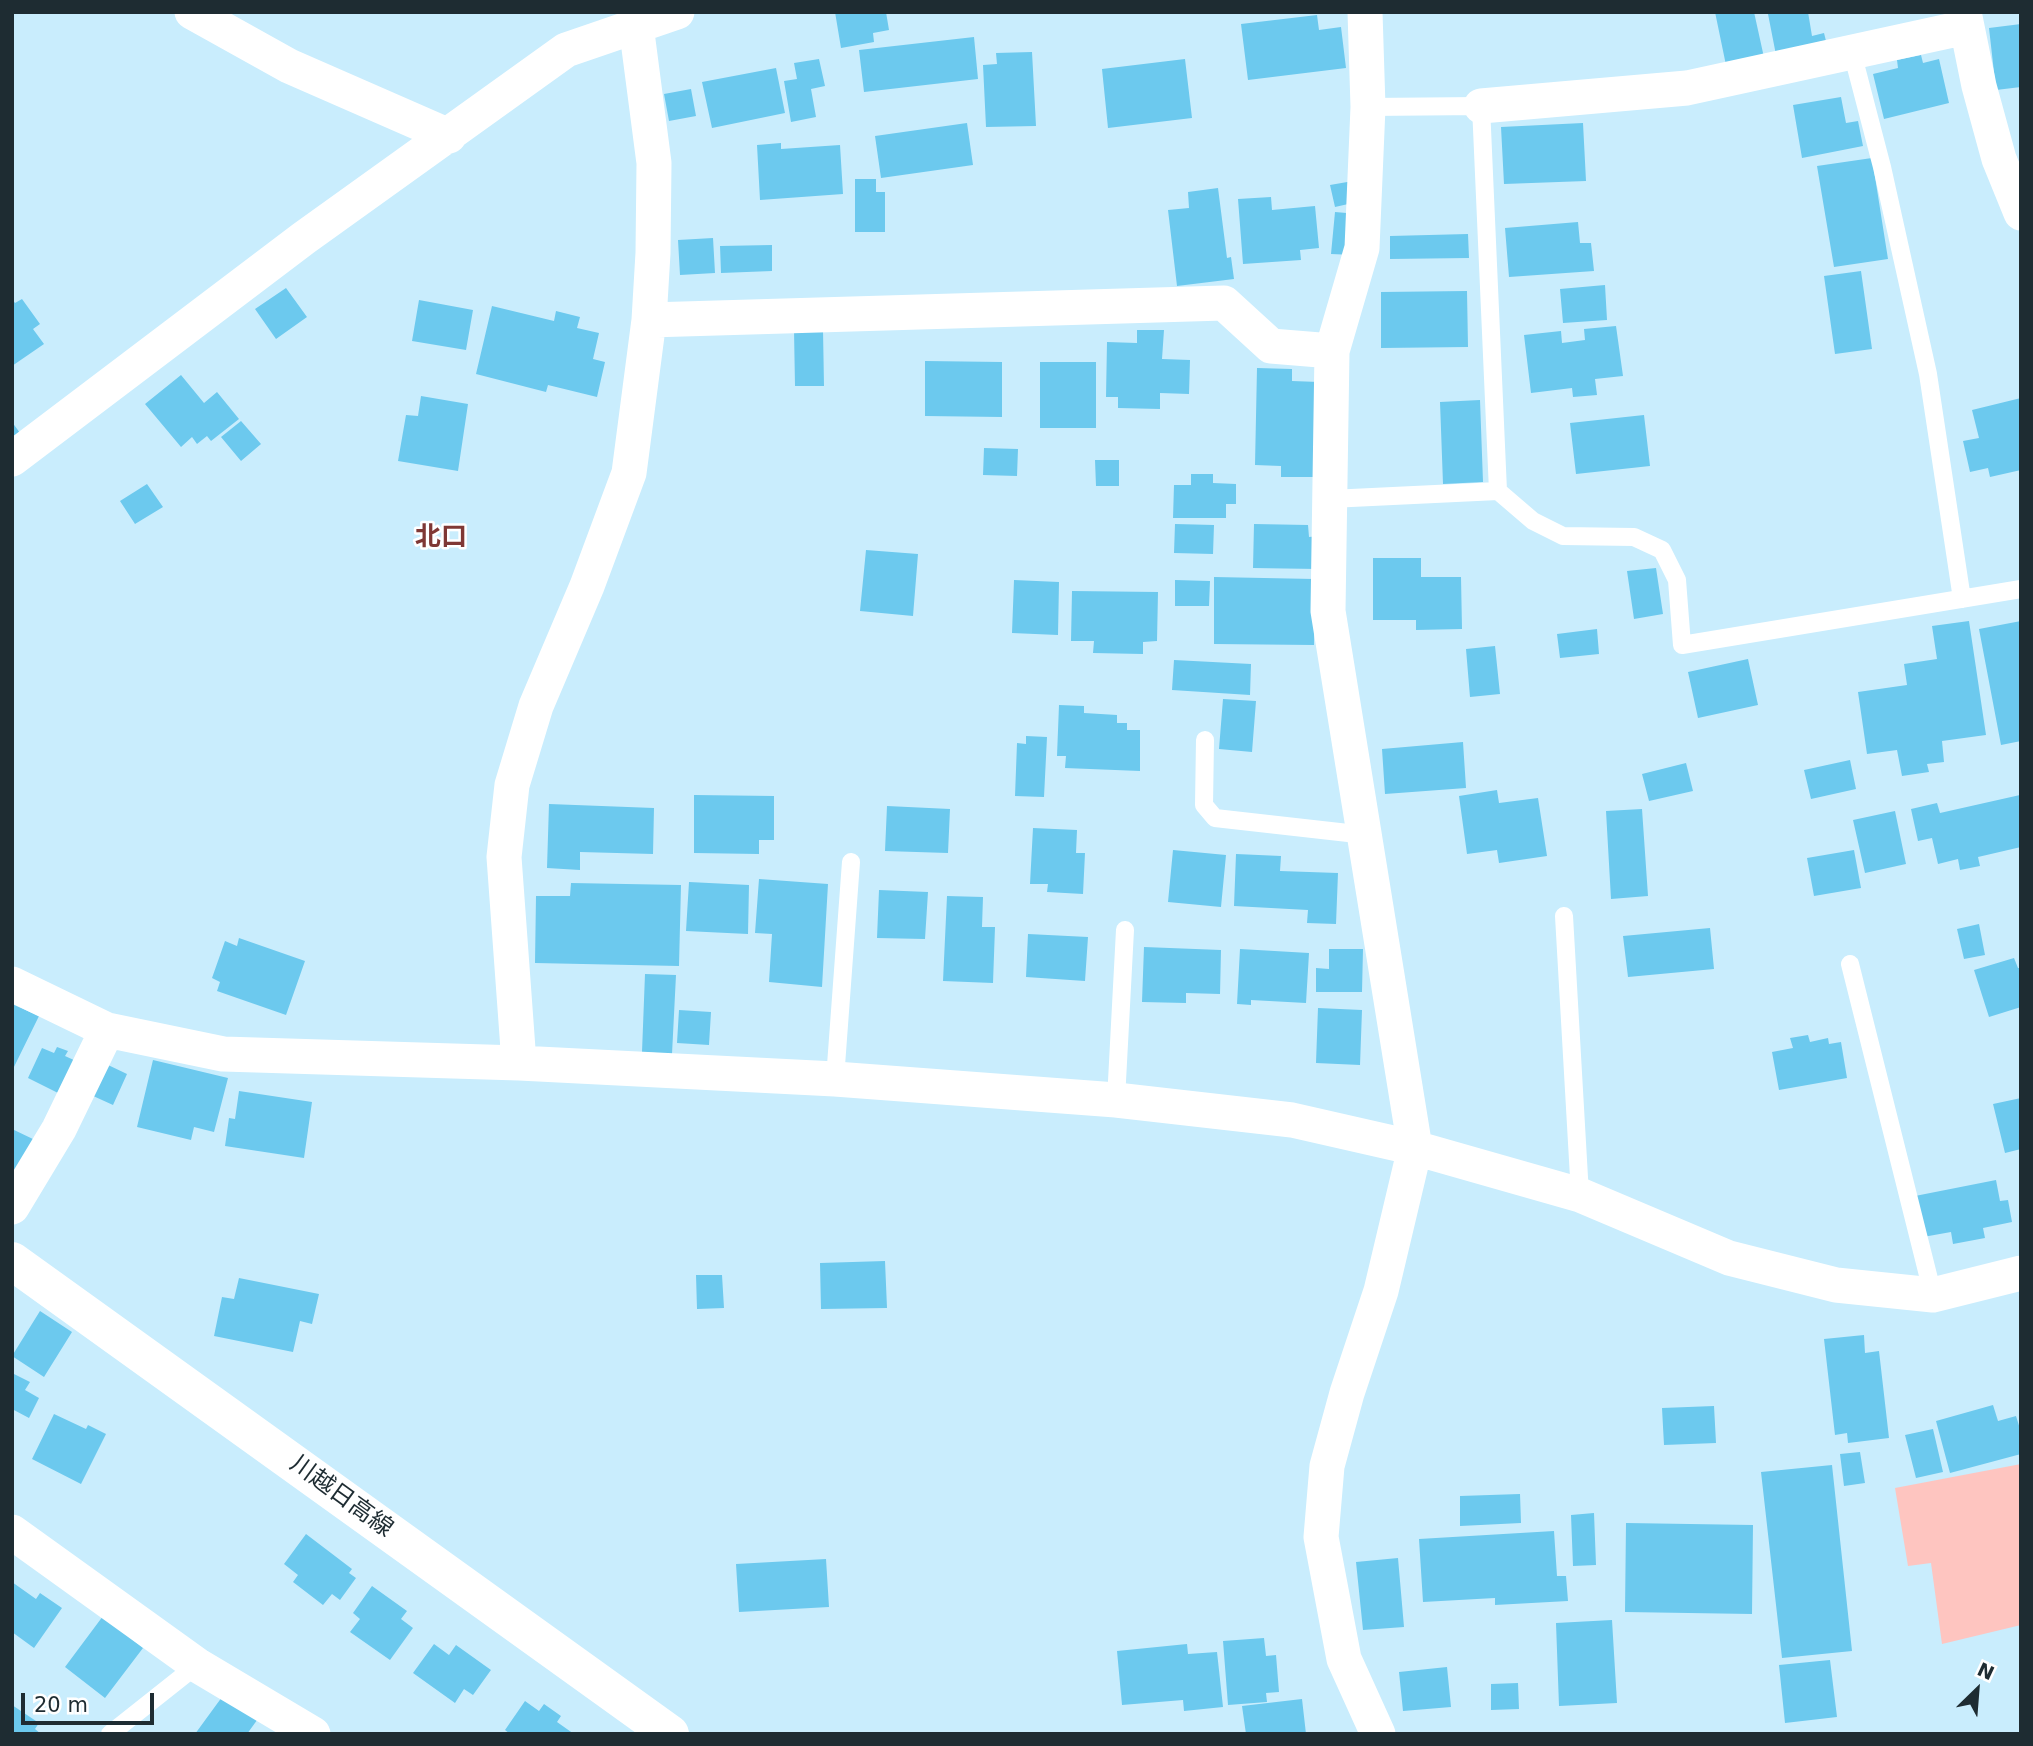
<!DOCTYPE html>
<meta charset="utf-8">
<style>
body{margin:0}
#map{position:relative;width:2033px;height:1746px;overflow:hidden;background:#c9edfd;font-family:"DejaVu Sans",sans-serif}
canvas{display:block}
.frame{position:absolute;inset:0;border:14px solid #1e2c32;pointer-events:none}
.north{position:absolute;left:1942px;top:1655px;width:70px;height:70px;-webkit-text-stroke:5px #fff;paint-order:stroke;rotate:25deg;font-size:19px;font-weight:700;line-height:28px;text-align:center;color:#1e2c32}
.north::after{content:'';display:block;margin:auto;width:24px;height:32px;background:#1e2c32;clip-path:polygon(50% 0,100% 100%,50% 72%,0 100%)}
.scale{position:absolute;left:21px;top:1693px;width:133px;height:32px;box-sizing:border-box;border:4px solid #1e2c32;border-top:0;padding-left:9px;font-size:21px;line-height:24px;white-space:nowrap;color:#1e2c32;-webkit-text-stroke:5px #fff;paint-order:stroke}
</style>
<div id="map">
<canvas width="2033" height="1746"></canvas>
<div class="frame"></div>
<div class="north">N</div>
<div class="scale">20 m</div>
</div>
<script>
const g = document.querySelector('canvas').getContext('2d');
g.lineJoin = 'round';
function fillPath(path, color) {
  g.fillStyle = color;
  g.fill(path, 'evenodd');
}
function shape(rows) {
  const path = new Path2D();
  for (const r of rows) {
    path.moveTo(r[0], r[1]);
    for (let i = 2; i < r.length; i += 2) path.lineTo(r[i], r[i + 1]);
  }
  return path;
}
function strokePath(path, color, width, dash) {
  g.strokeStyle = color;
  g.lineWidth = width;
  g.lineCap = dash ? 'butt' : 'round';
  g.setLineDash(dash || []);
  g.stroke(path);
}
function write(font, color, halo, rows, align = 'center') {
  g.font = font + ' "DejaVu Sans","Noto Sans JP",sans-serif';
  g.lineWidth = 5;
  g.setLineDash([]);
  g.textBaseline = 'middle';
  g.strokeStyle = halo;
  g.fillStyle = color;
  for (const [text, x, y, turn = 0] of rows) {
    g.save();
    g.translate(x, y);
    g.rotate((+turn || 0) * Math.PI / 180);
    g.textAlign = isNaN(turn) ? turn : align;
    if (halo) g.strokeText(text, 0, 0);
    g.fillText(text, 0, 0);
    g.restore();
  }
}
const green = shape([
 [2021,1464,2021,1625,1942,1644,1931,1563,1908,1566,1895,1488]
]);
const building = shape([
 [835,12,886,12,889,30,873,33,874,42,841,48],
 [1715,12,1754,12,1765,62,1727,70],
 [1777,12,1808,12,1812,36,1824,33,1828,49,1777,60,1768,14],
 [1317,15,1319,30,1341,27,1346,68,1248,80,1241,24],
 [2021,24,2021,87,1996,90,1989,28],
 [974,37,978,79,864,92,859,50],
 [1032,52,1036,126,986,127,983,65,997,64,996,53],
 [1921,55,1923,63,1939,59,1949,103,1884,119,1873,74,1898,68,1897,60],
 [819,59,825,86,811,89,816,117,791,122,784,81,797,79,794,63],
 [1185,59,1192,118,1108,128,1102,69],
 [776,68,785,113,712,128,702,82],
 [691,89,696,116,669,121,664,94],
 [1841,97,1846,123,1858,121,1863,146,1802,158,1793,105],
 [967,123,973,165,881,178,875,136],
 [1583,123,1586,181,1504,184,1501,127],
 [781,143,781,149,840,145,843,194,760,200,757,145],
 [1872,158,1888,259,1834,267,1817,166],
 [855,179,876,179,876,192,885,192,885,232,855,232],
 [1353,181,1357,202,1335,207,1330,185],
 [1218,188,1227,258,1231,257,1234,279,1177,286,1168,210,1189,208,1188,192],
 [1271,197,1272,210,1315,206,1319,248,1300,250,1301,260,1243,264,1238,199],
 [1335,212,1358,214,1354,255,1331,254],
 [1578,222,1580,243,1591,243,1594,271,1509,277,1505,228],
 [1468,234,1469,258,1390,259,1390,236],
 [713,238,715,273,680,275,678,240],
 [772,245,772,271,721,273,720,246],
 [1861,271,1872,349,1835,354,1824,276],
 [1605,285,1607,320,1563,323,1560,289],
 [286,288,307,317,276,339,255,309],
 [1467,291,1468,347,1381,348,1381,292],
 [12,299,15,303,22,299,40,324,33,329,44,344,12,366],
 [419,300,473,310,466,350,412,341],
 [492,306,554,321,556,311,580,317,577,328,599,333,593,359,605,362,597,397,548,385,546,392,476,374],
 [1616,326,1623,376,1595,379,1597,395,1573,397,1572,388,1531,393,1524,335,1561,331,1562,343,1585,340,1584,329],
 [794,330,823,330,824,386,795,386],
 [1137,330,1164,330,1162,359,1190,360,1189,394,1160,393,1160,409,1118,408,1118,397,1106,397,1107,342,1137,343],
 [925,361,1002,362,1002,417,925,416],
 [1040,362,1096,362,1096,428,1040,428],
 [1257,368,1292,369,1292,381,1319,382,1317,477,1281,477,1281,466,1255,465],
 [181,375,204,403,217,392,239,419,211,441,207,436,197,444,192,437,181,447,145,404],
 [421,396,468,404,458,471,398,461,406,415,418,416],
 [2021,398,2021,470,1990,477,1988,468,1970,472,1963,441,1979,438,1972,410],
 [1480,400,1483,482,1443,484,1440,402],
 [1644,415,1650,466,1576,474,1570,423],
 [241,421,261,444,241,461,221,437],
 [12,422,20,433,12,438],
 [984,448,1018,449,1017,476,983,475],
 [1095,460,1119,460,1119,486,1096,486],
 [1191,474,1213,474,1213,483,1236,484,1236,504,1226,504,1226,518,1173,518,1174,485,1191,485],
 [147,484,163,507,135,524,120,501],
 [1175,524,1214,525,1213,554,1174,553],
 [1254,524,1308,525,1309,537,1318,536,1318,569,1253,568],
 [866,550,918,554,913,616,860,611],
 [1373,558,1421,558,1421,577,1461,577,1462,629,1416,630,1416,620,1373,620],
 [1656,568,1663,614,1634,619,1627,571],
 [1214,577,1314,579,1314,645,1214,644],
 [1014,580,1059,582,1058,635,1012,633],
 [1175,580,1210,581,1209,606,1175,606],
 [1072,591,1158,592,1157,641,1143,642,1143,654,1093,653,1094,641,1071,641],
 [1969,621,1986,735,1942,741,1944,762,1927,764,1929,772,1902,776,1897,750,1867,754,1858,692,1907,685,1904,664,1937,659,1932,626],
 [2021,621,2021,741,2001,745,1979,629],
 [1597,629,1599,654,1560,658,1557,634],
 [1495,646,1500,694,1470,697,1466,649],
 [1748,659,1758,705,1698,718,1688,672],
 [1174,660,1251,664,1250,695,1172,690],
 [1223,699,1256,701,1252,752,1219,749],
 [1059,705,1084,706,1084,713,1117,715,1117,723,1127,723,1127,730,1140,730,1140,771,1065,768,1066,756,1057,756],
 [1026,736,1047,737,1044,797,1015,796,1017,743,1026,744],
 [1463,742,1466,788,1385,794,1382,749],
 [1850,760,1856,789,1811,799,1804,770],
 [1686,763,1693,791,1649,801,1642,774],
 [1497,790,1499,803,1538,798,1547,856,1499,863,1497,850,1467,854,1459,796],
 [694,795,774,796,774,840,759,840,759,854,694,853],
 [2020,795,2021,847,1978,857,1980,866,1960,870,1958,859,1938,864,1932,838,1918,841,1911,809,1937,803,1940,813],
 [549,804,654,808,653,854,580,852,580,870,547,868],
 [887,806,950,809,948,853,885,851],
 [1642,809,1648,896,1611,899,1606,811],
 [1895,811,1906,864,1865,873,1853,820],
 [1033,828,1077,830,1076,853,1085,853,1083,894,1047,892,1048,884,1030,884],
 [1173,850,1226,855,1221,907,1168,902],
 [1854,850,1861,888,1814,896,1807,858],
 [1236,854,1281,856,1280,871,1338,873,1336,924,1307,923,1308,910,1234,906],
 [759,879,828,884,822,987,769,982,772,934,755,933],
 [689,882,749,885,748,934,686,931],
 [571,883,681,885,679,966,535,963,536,896,570,896],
 [879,890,928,892,925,939,877,938],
 [947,896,983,897,982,927,995,927,993,983,943,981],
 [1979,924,1985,955,1964,959,1957,929],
 [1710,928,1714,969,1628,977,1623,936],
 [1028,934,1088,937,1085,981,1026,977],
 [239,938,305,961,286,1015,217,991,220,982,212,978,225,941,237,946],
 [1144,947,1221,950,1220,994,1186,993,1186,1003,1142,1002],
 [1240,949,1309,953,1306,1003,1251,1000,1251,1005,1237,1004],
 [1329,949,1363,949,1362,992,1316,992,1316,968,1329,969],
 [2014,958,2018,968,2021,968,2021,1007,1989,1017,1974,970],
 [645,974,676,975,672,1054,642,1052],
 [12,1004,39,1016,12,1071],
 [1318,1008,1362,1010,1360,1065,1316,1063],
 [679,1010,711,1012,709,1045,677,1043],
 [1808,1035,1810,1042,1828,1038,1829,1044,1841,1042,1847,1078,1779,1090,1772,1052,1793,1048,1790,1038],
 [57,1047,68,1051,65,1056,76,1061,60,1094,28,1078,42,1048,54,1053],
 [153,1060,228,1078,214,1132,194,1127,191,1140,137,1127],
 [106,1064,127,1074,113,1105,91,1095],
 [239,1091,312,1102,304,1158,225,1146,229,1118,235,1119],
 [2021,1098,2021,1149,2005,1153,1993,1104],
 [12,1129,35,1140,12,1181],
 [1996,1180,2000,1201,2008,1200,2012,1222,1983,1228,1985,1238,1953,1244,1951,1232,1923,1237,1915,1196],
 [885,1261,887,1308,821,1309,820,1263],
 [696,1275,722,1275,724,1308,697,1309],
 [239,1278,319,1294,312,1324,300,1321,293,1352,214,1336,222,1297,234,1299],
 [40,1311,72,1332,44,1377,12,1356],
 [1864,1335,1865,1353,1879,1351,1889,1438,1848,1443,1847,1433,1835,1435,1824,1339],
 [12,1373,30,1382,25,1390,39,1398,29,1418,12,1409],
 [1993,1405,1998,1421,2016,1416,2021,1432,2021,1454,1950,1473,1936,1421],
 [1714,1406,1716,1443,1664,1445,1662,1408],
 [54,1414,86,1429,88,1425,106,1434,81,1484,32,1459],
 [1933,1429,1943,1472,1916,1478,1905,1435],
 [1860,1452,1865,1483,1844,1486,1840,1454],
 [1832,1465,1852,1651,1782,1658,1761,1472],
 [1520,1494,1521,1523,1460,1526,1460,1496],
 [1594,1513,1596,1565,1573,1566,1571,1515],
 [1626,1523,1753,1525,1752,1614,1625,1612],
 [1554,1531,1557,1576,1566,1576,1568,1601,1495,1605,1495,1598,1423,1602,1419,1539],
 [306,1534,352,1569,349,1573,356,1578,340,1600,332,1594,323,1605,293,1582,298,1575,284,1564],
 [1398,1558,1404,1627,1363,1630,1356,1562],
 [826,1559,829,1607,739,1612,736,1564],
 [12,1582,36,1599,40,1593,62,1608,34,1648,12,1632],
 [372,1586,407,1611,401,1619,413,1628,390,1660,350,1632,360,1619,353,1613],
 [103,1616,143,1648,105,1698,65,1667],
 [1612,1620,1617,1703,1559,1706,1556,1623],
 [1264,1638,1266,1656,1276,1655,1279,1692,1266,1693,1267,1702,1228,1705,1223,1641],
 [434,1644,449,1655,456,1645,491,1670,473,1695,464,1689,455,1703,413,1673],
 [1187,1644,1188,1654,1217,1652,1223,1707,1184,1711,1183,1700,1122,1705,1117,1651],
 [1830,1660,1837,1717,1785,1723,1779,1665],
 [1447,1667,1451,1707,1403,1711,1399,1672],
 [1518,1683,1519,1709,1491,1710,1491,1684],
 [222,1697,260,1716,247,1734,195,1734],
 [1302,1699,1306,1734,1246,1734,1242,1706],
 [525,1701,539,1711,544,1704,561,1716,557,1722,574,1734,510,1734,505,1730],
 [12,1705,39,1723,35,1729,41,1734,12,1734]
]);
const lane = shape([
 [1852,52,1882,167,1928,374,1962,599],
 [1368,107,1481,106,1498,491,1533,521,1563,536,1634,537,1662,550,1677,580,1682,645,2021,589],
 [1330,499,1498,491],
 [1205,740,1204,805,1215,818,1366,835],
 [1564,916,1580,1195],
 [1850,964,1933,1295],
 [835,1079,851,862],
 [1116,1100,1125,930],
 [110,1734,197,1665]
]);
const street = shape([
 [192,12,289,66,449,136],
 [1365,12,1368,107,1362,248,1332,351,1328,611,1415,1148,1381,1291,1347,1393,1327,1466,1321,1537,1344,1659,1378,1734],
 [1964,12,1979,86,1999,159,2021,213],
 [1481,106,1687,88,1967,27],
 [649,320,1224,303,1271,346,1332,351],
 [12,459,304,238,566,50,677,12],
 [12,984,107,1030,223,1054,519,1063,835,1079,1116,1100,1292,1120,1415,1148,1580,1195,1729,1258,1836,1285,1933,1295,2021,1273],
 [519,1063,504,857,512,785,536,706,587,586,629,473,649,320,653,253,654,163,636,25],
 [12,1207,59,1129,107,1030],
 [12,1532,197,1665,313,1734]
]);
const primary = shape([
 [12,1261,670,1734]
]);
const streetNames = [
 ["川越日高線",341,1497,36]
];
const neighbourhoodNames = [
 ["北口",441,538]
];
fillPath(green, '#fec5c0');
fillPath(building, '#6cc9ee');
strokePath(lane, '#fff', 18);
strokePath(street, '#fff', 35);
strokePath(primary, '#fff', 38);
write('24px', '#1e2c32', '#fff', streetNames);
write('bold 26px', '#7f3835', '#fff', neighbourhoodNames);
</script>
